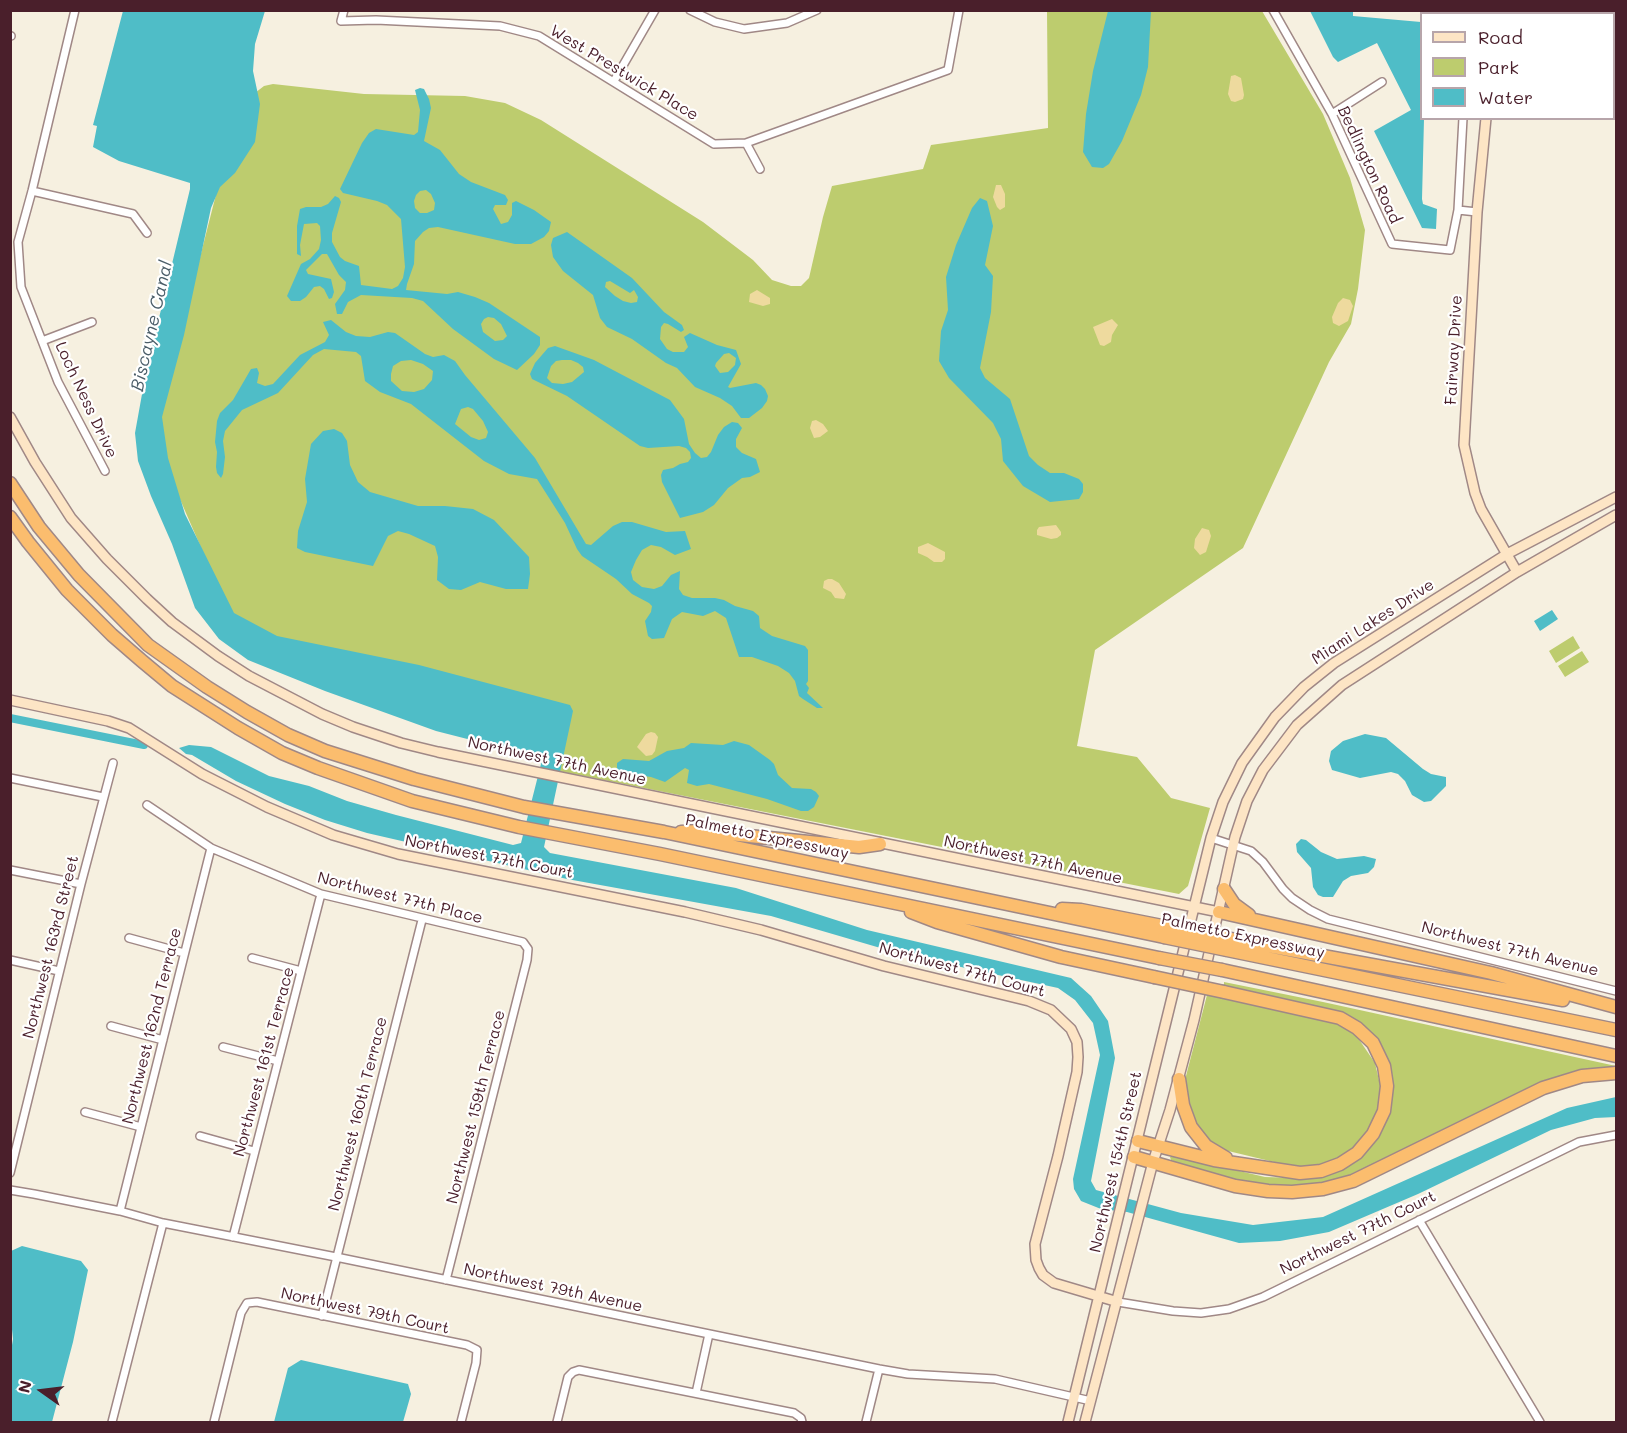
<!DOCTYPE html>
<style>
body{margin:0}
#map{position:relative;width:1627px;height:1433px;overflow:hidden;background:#f6f0e0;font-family:Mali,sans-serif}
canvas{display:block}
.frame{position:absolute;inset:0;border:12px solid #4a1f2b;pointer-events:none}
.legend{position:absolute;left:1420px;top:12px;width:195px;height:108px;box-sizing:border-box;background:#fff;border:2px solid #b7a5aa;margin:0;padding:8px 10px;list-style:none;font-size:18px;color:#4a1f2b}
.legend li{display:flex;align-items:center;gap:12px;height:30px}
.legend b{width:30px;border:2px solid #b7a5aa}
.north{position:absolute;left:12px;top:1361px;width:60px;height:60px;-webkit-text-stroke:4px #fff;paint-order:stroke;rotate:284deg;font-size:16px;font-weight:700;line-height:24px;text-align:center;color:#4a1f2b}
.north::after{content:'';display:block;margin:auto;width:21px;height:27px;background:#4a1f2b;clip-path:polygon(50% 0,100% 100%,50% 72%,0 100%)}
</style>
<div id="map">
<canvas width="1627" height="1433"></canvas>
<div class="frame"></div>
<ul class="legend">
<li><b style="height:8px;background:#fde5c5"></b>Road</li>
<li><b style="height:16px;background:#bdcc6e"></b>Park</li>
<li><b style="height:16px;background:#4fbdc7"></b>Water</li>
</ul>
<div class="north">N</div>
</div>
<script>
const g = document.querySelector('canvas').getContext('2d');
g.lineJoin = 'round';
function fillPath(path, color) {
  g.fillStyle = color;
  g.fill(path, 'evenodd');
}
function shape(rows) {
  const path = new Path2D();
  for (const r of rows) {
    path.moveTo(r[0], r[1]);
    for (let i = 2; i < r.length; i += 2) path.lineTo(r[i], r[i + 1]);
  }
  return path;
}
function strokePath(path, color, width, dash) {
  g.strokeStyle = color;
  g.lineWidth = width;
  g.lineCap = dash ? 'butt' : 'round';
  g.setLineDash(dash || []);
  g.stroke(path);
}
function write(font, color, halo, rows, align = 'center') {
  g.font = font + ' Mali,sans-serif';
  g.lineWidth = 4.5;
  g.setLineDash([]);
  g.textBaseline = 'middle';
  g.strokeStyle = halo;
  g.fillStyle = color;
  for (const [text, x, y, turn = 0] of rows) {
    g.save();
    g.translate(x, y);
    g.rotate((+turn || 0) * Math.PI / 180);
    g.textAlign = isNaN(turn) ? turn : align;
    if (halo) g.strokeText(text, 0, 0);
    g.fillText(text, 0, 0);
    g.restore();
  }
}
const green = shape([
 [1047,11,1262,11,1323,114,1350,178,1365,230,1358,289,1351,324,1329,362,1243,548,1095,650,1077,746,1137,757,1171,798,1210,808,1188,886,1179,894,558,771,570,708,278,640,229,612,166,467,159,418,221,175,251,96,264,86,273,84,364,94,465,96,505,103,541,120,703,222,753,260,772,280,791,286,801,286,809,278,823,217,832,186,923,169,931,145,1048,128],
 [1573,636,1580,648,1556,663,1549,651],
 [1582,651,1589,662,1565,677,1558,666],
 [1224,982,1323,1002,1616,1066,1616,1068,1536,1085,1341,1179,1313,1185,1272,1187,1238,1180,1185,1166,1171,1160,1170,1157,1175,1156,1265,1177,1296,1178,1351,1162,1390,1097,1364,1029,1224,987],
 [1207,995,1327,1019,1340,1024,1356,1035,1375,1063,1381,1089,1380,1101,1376,1116,1371,1127,1356,1148,1337,1160,1321,1166,1299,1168,1224,1150,1215,1147,1200,1132,1185,1101,1186,1076]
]);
const sand = shape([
 [1235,75,1241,78,1244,95,1243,99,1235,102,1231,101,1228,94,1231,76],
 [996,185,1001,185,1005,194,1005,207,1000,210,997,207,993,197],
 [757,290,770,298,770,304,763,306,749,302,750,294],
 [1343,298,1350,300,1353,306,1348,321,1339,326,1333,323,1332,317,1338,303],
 [1112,319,1118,325,1112,335,1111,342,1104,346,1100,345,1093,327],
 [816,420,823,424,828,431,820,437,814,438,810,428,812,421],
 [1056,525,1061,532,1061,535,1057,538,1051,539,1037,535,1037,530,1039,527],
 [1202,528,1209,530,1211,536,1206,552,1200,555,1194,548,1195,539],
 [928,543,945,552,945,559,942,562,934,562,927,557,918,553,918,547],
 [828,579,832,579,839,583,846,594,844,599,835,598,831,592,823,588,824,581],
 [651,732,655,733,658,737,655,751,652,755,646,756,637,747,646,734]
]);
const water = shape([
 [123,11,265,11,255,44,253,71,260,104,255,142,235,173,220,187,211,208,184,335,162,417,168,458,185,514,234,613,277,636,419,665,570,705,573,711,544,847,550,853,736,888,867,930,1071,978,1091,996,1108,1021,1115,1058,1091,1181,1096,1190,1181,1213,1253,1225,1323,1217,1567,1108,1616,1097,1616,1117,1595,1118,1551,1130,1418,1194,1329,1232,1280,1241,1239,1243,1127,1212,1101,1209,1081,1201,1074,1189,1073,1179,1100,1055,1093,1023,1075,1000,1058,988,901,954,771,916,567,879,367,833,325,820,285,804,236,781,192,755,186,754,179,748,189,745,211,747,269,776,309,786,347,801,396,815,513,845,521,843,541,764,538,758,534,756,436,731,325,691,248,660,219,639,195,608,172,544,151,496,138,461,135,433,146,372,190,189,190,183,119,161,93,147,97,126,93,125],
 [1108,11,1151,11,1148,67,1141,95,1122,141,1109,164,1103,168,1092,167,1083,152,1086,114,1093,71],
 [1310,11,1353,11,1353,16,1421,22,1422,118,1424,119,1422,199,1423,204,1437,209,1436,229,1422,228,1374,131,1411,110,1377,43,1338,62,1333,57],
 [420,88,424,89,429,99,431,108,424,141,440,150,459,174,471,182,505,195,508,200,506,205,495,205,493,209,501,224,508,222,512,215,512,203,516,201,534,210,551,222,549,231,544,237,531,244,515,244,438,227,429,228,423,232,415,241,414,264,407,284,406,290,447,294,458,292,475,297,489,303,540,337,540,345,534,354,517,370,494,359,453,329,423,301,412,298,361,295,348,302,342,314,337,314,335,304,345,290,346,282,339,275,327,254,322,254,306,270,308,274,331,279,334,292,332,298,329,299,324,289,320,286,314,287,306,297,300,301,291,301,287,296,301,264,310,259,319,249,321,240,320,226,317,223,304,224,300,245,301,256,297,254,297,226,300,209,306,207,321,207,328,204,335,196,339,198,341,202,332,233,332,242,340,257,345,261,359,266,361,285,392,289,398,286,403,278,405,267,401,219,387,205,377,201,343,193,340,189,362,143,369,133,376,129,414,135,418,132,420,110,415,90],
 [426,190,431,194,435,203,434,210,427,213,420,213,415,208,414,201,416,195,420,191],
 [488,317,494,318,501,324,507,336,503,340,495,341,483,332,481,324,484,319],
 [980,198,987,201,993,226,985,265,993,276,991,312,980,368,985,378,1010,399,1029,456,1038,465,1050,473,1064,473,1079,479,1083,484,1083,492,1079,499,1050,502,1023,486,1003,461,1001,439,993,423,949,378,939,361,941,331,948,310,946,277,956,245,972,208],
 [567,232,632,278,664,312,682,325,684,330,681,332,668,324,664,323,661,327,660,339,667,349,673,352,684,352,688,347,684,337,690,333,717,345,736,350,741,364,728,387,730,388,756,383,761,385,765,389,768,396,767,401,762,408,749,418,741,418,732,406,720,398,695,387,677,368,666,363,632,339,607,327,600,318,593,295,563,271,553,257,551,245,553,238],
 [610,281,630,293,634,290,638,297,637,302,631,303,623,301,615,296,605,287,606,282],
 [729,353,736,358,735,365,728,372,720,373,715,366,716,363,724,354],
 [331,320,346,332,356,336,370,337,388,332,395,333,425,354,433,357,444,355,455,361,465,375,535,458,586,544,591,545,613,526,622,522,632,522,666,532,685,531,691,549,675,555,661,547,651,545,642,550,636,560,631,572,633,580,642,587,654,589,662,586,671,575,680,571,679,589,683,595,692,598,715,598,724,600,735,606,753,611,759,616,760,628,772,636,805,646,808,650,808,681,806,684,809,688,807,693,823,708,817,708,803,699,799,696,795,681,789,673,778,666,752,657,739,657,726,618,715,611,703,616,682,612,672,619,664,638,652,639,648,636,645,621,651,612,652,606,649,603,632,594,616,579,582,556,577,549,565,523,537,479,509,474,484,461,411,404,380,392,365,381,361,356,356,352,324,349,313,355,278,393,242,410,225,431,223,441,225,457,223,474,221,478,217,473,216,467,217,452,215,442,217,421,220,413,233,400,251,369,257,368,259,373,257,383,265,386,273,384,300,355,325,342,329,335,323,322],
 [411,360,423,364,433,371,432,380,424,389,414,392,402,391,391,381,391,374,393,366,401,361],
 [468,407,473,409,483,421,488,432,486,438,479,440,471,437,455,424,461,409],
 [555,346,594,360,670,400,684,419,689,444,695,453,701,458,707,457,711,452,718,435,724,427,732,422,738,423,742,428,736,439,736,447,742,453,756,459,760,472,750,477,742,478,728,488,714,505,703,512,680,518,662,482,661,475,663,470,673,468,680,464,688,462,691,458,690,452,686,448,679,446,648,448,640,446,567,396,532,379,530,374,535,363,548,348],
 [562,360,571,360,578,363,583,367,584,372,572,382,563,384,552,383,547,378,551,366,556,361],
 [334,429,342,433,347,441,350,465,358,482,370,492,418,506,445,506,473,509,494,520,529,557,530,574,528,589,506,589,480,582,461,590,449,589,437,580,438,557,435,546,409,534,398,531,388,536,373,566,305,552,297,548,298,531,307,502,305,479,311,444,323,431],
 [1552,610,1558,619,1540,631,1534,621],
 [1365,734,1386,738,1423,769,1431,774,1446,777,1446,786,1431,801,1424,802,1412,795,1405,781,1398,774,1391,772,1360,778,1332,770,1329,761,1331,751,1343,741],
 [734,741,749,745,770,760,774,764,778,775,792,788,811,789,816,792,819,796,814,807,808,811,801,811,767,799,709,784,697,786,687,783,689,770,685,768,665,782,651,777,622,773,617,769,617,763,623,759,649,761,667,751,684,748,691,743,723,745],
 [1301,839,1306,840,1321,852,1337,859,1364,856,1376,859,1374,867,1368,873,1351,876,1343,881,1333,897,1323,897,1318,895,1313,887,1311,868,1297,852,1296,844],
 [22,1246,81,1261,88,1270,73,1342,52,1422,11,1422,10,1357,13,1339,10,1310,11,1251],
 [301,1360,408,1384,411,1394,403,1422,274,1422,288,1368]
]);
const canal = shape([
 [10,718,144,745]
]);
const street = shape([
 [75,10,32,191,18,242,21,287,58,382,105,471],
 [344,10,341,21,376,20,500,26,539,36,714,144,746,143,948,70,959,10],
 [690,10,715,22,744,29,787,23,817,10],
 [1273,10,1332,114,1392,244,1450,250,1458,210,1463,118],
 [1469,14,1469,10],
 [10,36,11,36],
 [614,81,655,10],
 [1332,114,1382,82],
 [746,143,760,169],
 [32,191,133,214,147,233],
 [1458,210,1477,212],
 [42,341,92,322],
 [10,778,103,797],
 [147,805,211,848,321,894,523,942,528,949,527,960,446,1280],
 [1211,838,1251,851,1263,862,1283,889,1292,898,1310,910,1328,919,1616,991],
 [10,870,81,884],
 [129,938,184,953],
 [252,958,301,971],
 [10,960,59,971],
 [111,1026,163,1040],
 [223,1047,278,1061],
 [85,1112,141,1127],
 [200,1136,254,1151],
 [10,1173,81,884,113,763],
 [10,1190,34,1194,120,1211,163,1223,336,1257,879,1369,908,1374,995,1379,1091,1401],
 [120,1211,211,848],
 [1419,1220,1540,1422],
 [233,1237,321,894],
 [1118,1302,1173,1311,1201,1313,1229,1309,1263,1297,1579,1142,1616,1135],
 [322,1316,422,920],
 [696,1393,709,1334],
 [112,1422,163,1223],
 [214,1422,241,1313,247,1303,257,1302,467,1345,477,1350,476,1363,461,1422],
 [557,1422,568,1377,573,1372,579,1370,794,1413,801,1418,802,1422],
 [866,1422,879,1369]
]);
const secondary = shape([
 [1490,14,1490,10],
 [1486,118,1477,212,1464,445,1475,493,1481,509,1517,572],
 [10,417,35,462,71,518,107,559,147,599,172,622,218,656,249,676,322,714,353,727,401,743,438,752,1219,912],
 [10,700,108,721,129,728,202,774,267,807,333,835,398,854,685,912,761,930,884,966,1029,1001,1051,1010,1071,1029,1077,1042,1078,1057,1077,1072,1058,1156,1035,1244,1036,1260,1039,1268,1043,1275,1054,1283,1118,1302],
 [1068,1422,1211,838,1223,802,1242,763,1275,717,1304,687,1334,663,1507,554,1616,497],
 [1085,1422,1153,1162,1170,1110,1194,1020,1235,837,1247,801,1263,770,1297,725,1342,685,1517,572,1616,515]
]);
const highway = shape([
 [10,483,39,527,79,575,148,645,207,687,247,712,288,735,325,751,414,779,524,807,664,832,1164,937],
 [10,517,28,542,67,590,112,635,142,661,172,686,238,728,282,753,318,768,412,801,519,827,660,854,1159,958],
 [681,832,699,831,859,847,880,844],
 [1224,889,1234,904,1249,915],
 [1062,909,1081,910,1167,927],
 [911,912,937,922,1061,957,1154,977],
 [1219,912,1491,973,1616,1007],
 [1230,939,1563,1000],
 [1227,950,1616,1030],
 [1222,970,1616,1056],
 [1179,1079,1183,1105,1191,1127,1206,1146,1226,1158],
 [1138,1141,1214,1160,1300,1173,1321,1171,1340,1164,1357,1153,1373,1134,1384,1111,1387,1086,1384,1066,1373,1043,1357,1028,1340,1018,1224,992],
 [1134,1157,1235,1186,1268,1191,1292,1192,1323,1189,1353,1181,1543,1088,1582,1076,1616,1073]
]);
const highwayBridge = shape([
 [1167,927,1230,939],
 [1164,937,1227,950],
 [1159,958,1222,970],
 [1154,977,1224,992]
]);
const streetNames = [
 ["West Prestwick Place",624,73,31],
 ["Bedlington Road",1369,165,65],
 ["Fairway Drive",1454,350,-87],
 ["Loch Ness Drive",86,400,65],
 ["Miami Lakes Drive",1373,622,-33],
 ["Northwest 77th Avenue",557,761,12],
 ["Palmetto Expressway",767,837,12],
 ["Northwest 77th Court",489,857,11],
 ["Northwest 77th Avenue",1033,860,12],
 ["Northwest 77th Place",400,898,14],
 ["Palmetto Expressway",1243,936,12],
 ["Northwest 163rd Street",51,947,-76],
 ["Northwest 77th Avenue",1510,949,14],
 ["Northwest 77th Court",962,970,15],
 ["Northwest 162nd Terrace",152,1026,-76],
 ["Northwest 161st Terrace",264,1062,-75],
 ["Northwest 159th Terrace",476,1107,-76],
 ["Northwest 160th Terrace",358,1114,-76],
 ["Northwest 154th Street",1116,1162,-77],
 ["Northwest 77th Court",1358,1233,-26],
 ["Northwest 79th Avenue",553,1288,12],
 ["Northwest 79th Court",365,1311,12]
];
const waterNames = [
 ["Biscayne Canal",152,326,-77]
];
fillPath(green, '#bdcc6e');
fillPath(sand, '#eeda9e');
fillPath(water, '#4fbdc7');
strokePath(canal, '#4fbdc7', 8);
strokePath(street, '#a08886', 10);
strokePath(secondary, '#a08886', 12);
strokePath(highway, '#a08886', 15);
strokePath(street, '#fff', 7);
strokePath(secondary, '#fde5c5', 9);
strokePath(highway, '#fbbd6e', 12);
strokePath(highwayBridge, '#a08886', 15, []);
strokePath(highwayBridge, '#fbbd6e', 12);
write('16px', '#4a1f2b', '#fff', streetNames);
write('italic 18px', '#4c5e69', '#fff', waterNames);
</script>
